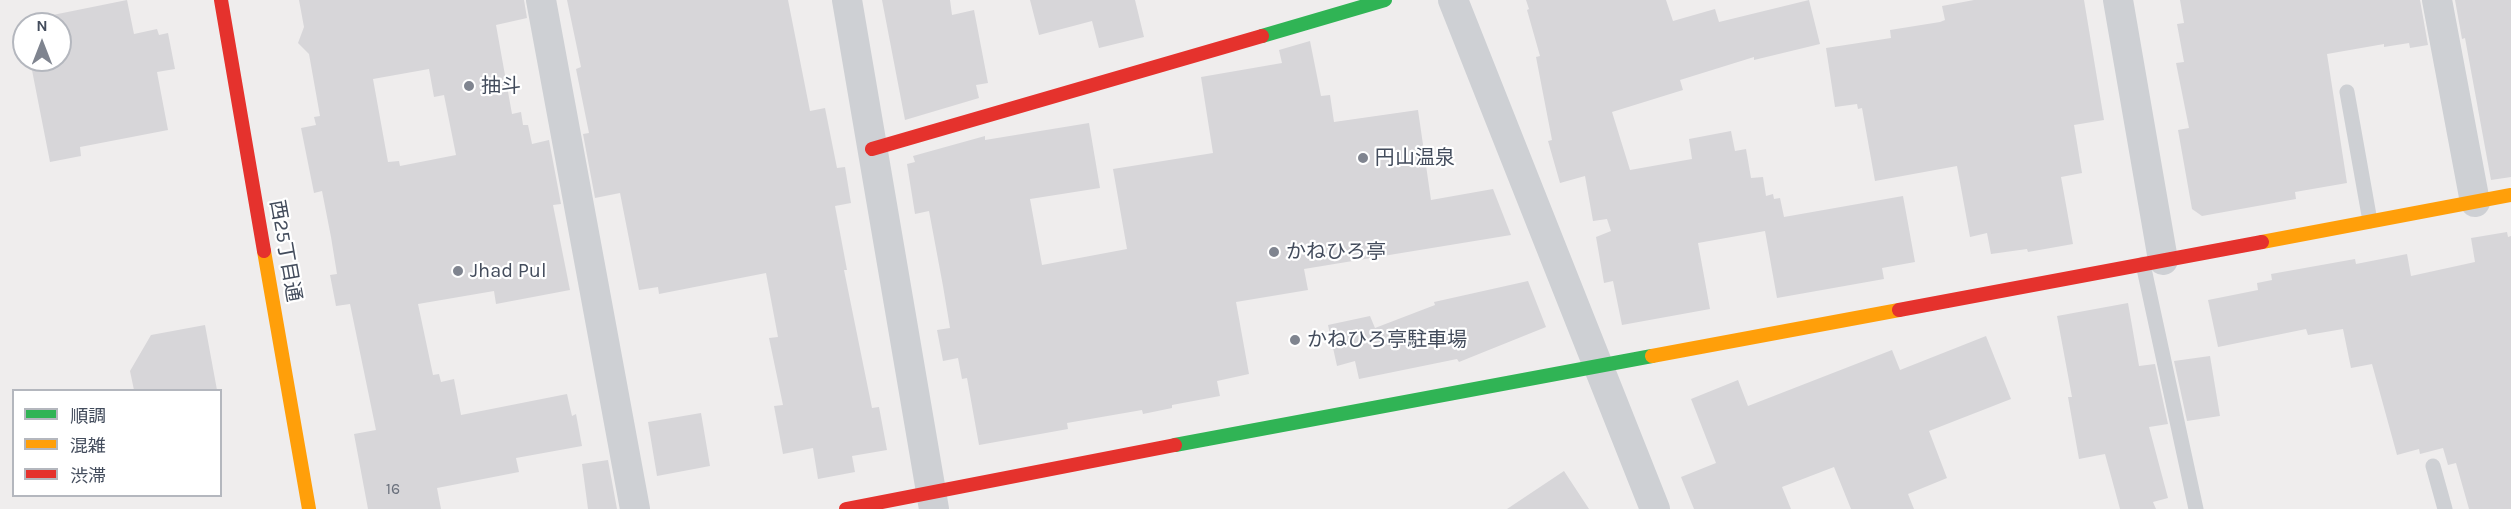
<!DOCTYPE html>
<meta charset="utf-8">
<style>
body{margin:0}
#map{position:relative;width:2511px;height:509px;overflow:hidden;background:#efeded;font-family:Karla,"Noto Sans JP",sans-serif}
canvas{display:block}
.legend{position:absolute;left:12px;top:389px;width:210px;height:108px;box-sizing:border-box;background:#fff;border:2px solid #b4b7be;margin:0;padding:8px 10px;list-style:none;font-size:18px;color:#434c5c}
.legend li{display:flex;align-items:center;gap:12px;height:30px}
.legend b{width:30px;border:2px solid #b4b7be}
.north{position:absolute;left:12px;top:12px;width:60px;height:60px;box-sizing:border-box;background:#fff;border:2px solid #b4b7be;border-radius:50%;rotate:0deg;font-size:16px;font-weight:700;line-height:24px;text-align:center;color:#434c5c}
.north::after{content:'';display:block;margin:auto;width:21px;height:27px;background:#7f848f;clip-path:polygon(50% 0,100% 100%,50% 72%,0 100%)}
</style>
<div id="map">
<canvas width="2511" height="509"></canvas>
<ul class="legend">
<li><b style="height:8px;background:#30b455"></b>順調</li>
<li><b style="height:8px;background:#ff9f0a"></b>混雑</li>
<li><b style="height:8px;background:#e5322d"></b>渋滞</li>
</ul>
<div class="north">N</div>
</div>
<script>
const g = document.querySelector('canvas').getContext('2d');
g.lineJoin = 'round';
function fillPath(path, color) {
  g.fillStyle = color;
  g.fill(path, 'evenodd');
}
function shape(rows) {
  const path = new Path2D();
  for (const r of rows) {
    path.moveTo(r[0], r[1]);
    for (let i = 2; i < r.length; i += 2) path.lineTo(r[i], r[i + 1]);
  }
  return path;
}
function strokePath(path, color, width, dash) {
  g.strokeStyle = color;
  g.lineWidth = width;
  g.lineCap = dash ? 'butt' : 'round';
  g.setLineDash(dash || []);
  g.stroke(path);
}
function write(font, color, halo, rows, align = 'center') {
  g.font = font + ' Karla,"Noto Sans JP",sans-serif';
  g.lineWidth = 4.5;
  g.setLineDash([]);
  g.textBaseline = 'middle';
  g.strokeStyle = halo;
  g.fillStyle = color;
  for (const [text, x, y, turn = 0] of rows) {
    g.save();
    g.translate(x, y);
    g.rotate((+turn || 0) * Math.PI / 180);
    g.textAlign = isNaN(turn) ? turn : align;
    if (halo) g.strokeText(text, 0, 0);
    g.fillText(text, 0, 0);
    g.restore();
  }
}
const building = shape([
 [127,0,134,34,157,29,159,35,168,33,175,69,157,72,168,130,80,147,81,156,50,162,30,60,60,60,60,24,24,24,24,27,23,21],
 [299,0,524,0,527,18,496,25,512,114,521,112,523,125,528,125,532,144,549,140,561,204,553,205,570,290,496,304,494,291,418,304,433,375,439,374,441,382,454,379,461,415,567,394,572,416,576,414,582,446,516,458,519,472,437,488,441,509,368,509,354,434,376,430,350,304,336,306,330,275,337,274,331,237,322,191,314,193,301,128,316,125,314,117,320,116,309,54,298,43,304,27],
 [429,69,434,97,444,95,456,155,400,166,399,161,388,162,373,79],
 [567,0,788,0,810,111,825,108,837,168,845,167,851,203,835,206,847,270,844,270,872,408,879,407,887,450,852,456,855,472,818,479,813,448,783,454,774,406,783,405,769,338,778,337,766,273,659,294,658,287,639,290,620,193,595,198,583,134,589,133,576,69,581,67],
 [882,0,950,0,952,15,974,10,988,83,976,85,979,98,905,120],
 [1030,0,1135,0,1144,37,1099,48,1092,21,1039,35],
 [1526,0,1666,0,1673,21,1715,9,1719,22,1809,0,1820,44,1754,60,1754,57,1680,80,1683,90,1612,112,1630,170,1692,159,1689,139,1731,131,1735,151,1746,149,1751,178,1763,177,1766,196,1773,194,1774,199,1780,198,1784,217,1903,196,1915,262,1882,268,1884,279,1777,298,1765,231,1698,243,1710,309,1622,325,1613,281,1604,283,1596,237,1611,231,1607,219,1593,221,1585,176,1560,183,1548,141,1552,140,1536,57,1540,56,1527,10,1529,9],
 [1974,0,2084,0,2104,120,2074,125,2082,173,2061,177,2073,244,2028,252,2027,249,1991,254,1987,233,1970,237,1957,166,1875,181,1862,108,1858,109,1857,104,1835,107,1826,48,1891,38,1890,30,1940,22,1945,20,1942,6],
 [2180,0,2420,0,2428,45,2410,48,2409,43,2384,47,2384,44,2327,54,2347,183,2295,192,2296,199,2202,216,2192,209,2178,130,2189,128,2176,63,2184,62,2177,24,2184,23],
 [2455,0,2511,0,2511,177,2491,180,2465,38,2462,39],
 [1310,41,1321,96,1330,95,1334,122,1418,110,1431,200,1493,189,1511,235,1304,269,1308,290,1236,302,1249,374,1217,381,1220,396,1172,405,1172,408,1143,414,1142,410,1067,423,1068,429,979,445,967,378,962,379,958,358,943,361,937,330,950,328,943,286,929,211,915,214,907,164,915,162,913,156,985,136,985,140,1089,123,1100,188,1030,199,1042,265,1127,249,1113,169,1213,153,1201,77,1282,63,1279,50],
 [2507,232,2508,237,2511,236,2511,509,2469,509,2456,463,2448,465,2443,448,2420,454,2419,449,2397,455,2372,364,2351,368,2343,329,2308,335,2306,329,2218,347,2208,300,2258,290,2257,283,2272,280,2271,274,2355,259,2356,264,2407,254,2411,276,2475,262,2471,238],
 [1528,281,1546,327,1459,362,1457,359,1359,379,1355,361,1337,366,1328,325,1370,316,1375,328,1435,305,1434,302],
 [2128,303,2139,366,2155,364,2168,424,2149,427,2168,498,2153,502,2156,509,2120,509,2105,454,2079,459,2068,397,2072,397,2057,316],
 [205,325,217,390,134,390,130,371,151,335],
 [1986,336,2011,399,1929,431,1947,478,1908,494,1914,509,1851,509,1834,467,1782,487,1791,509,1694,509,1681,477,1716,463,1691,399,1738,380,1748,406,1892,350,1900,370],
 [2210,356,2220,416,2187,421,2174,361],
 [701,413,710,466,657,476,648,422],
 [608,460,617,509,588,509,582,464],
 [1564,471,1589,509,1507,509]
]);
const lane = shape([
 [2347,92,2370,221],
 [2143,264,2196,509],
 [2433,466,2445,509]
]);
const street = shape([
 [541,0,635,509],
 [847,0,934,509],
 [1453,0,1655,509],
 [2118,0,2163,260],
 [2437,0,2475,202]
]);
const fast = shape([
 [1262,36,1385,0],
 [1175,445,1652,356]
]);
const slow = shape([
 [2262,242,2511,195],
 [264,251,309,509],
 [1652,356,1899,310]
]);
const jam = shape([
 [221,0,264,251],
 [872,149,1262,36],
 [1899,310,2262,242],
 [846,509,1175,445]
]);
const markers = [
 [469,86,6,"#7f848f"],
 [1363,158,6,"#7f848f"],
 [1274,252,6,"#7f848f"],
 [458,271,6,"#7f848f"],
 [1295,340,6,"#7f848f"]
];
const numberNames = [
 ["16",393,489]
];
const poiNames = [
 ["抽斗",481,86],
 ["円山温泉",1375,158],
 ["かねひろ亭",1286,252],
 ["Jhad Pul",470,271],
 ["かねひろ亭駐車場",1307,340]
];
const streetNames = [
 ["西25丁目通",285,251,80]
];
fillPath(building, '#d7d6d9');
strokePath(lane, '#ced0d4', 15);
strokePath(street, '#ced0d4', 30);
strokePath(fast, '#30b455', 14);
strokePath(slow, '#ff9f0a', 14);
strokePath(jam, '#e5322d', 14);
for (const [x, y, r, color] of markers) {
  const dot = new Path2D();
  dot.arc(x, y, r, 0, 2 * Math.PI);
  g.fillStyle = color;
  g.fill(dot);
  strokePath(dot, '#fff', 2);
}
write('16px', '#6a707c', null, numberNames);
write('20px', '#434c5c', '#fff', poiNames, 'left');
write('20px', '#434c5c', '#fff', streetNames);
</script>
